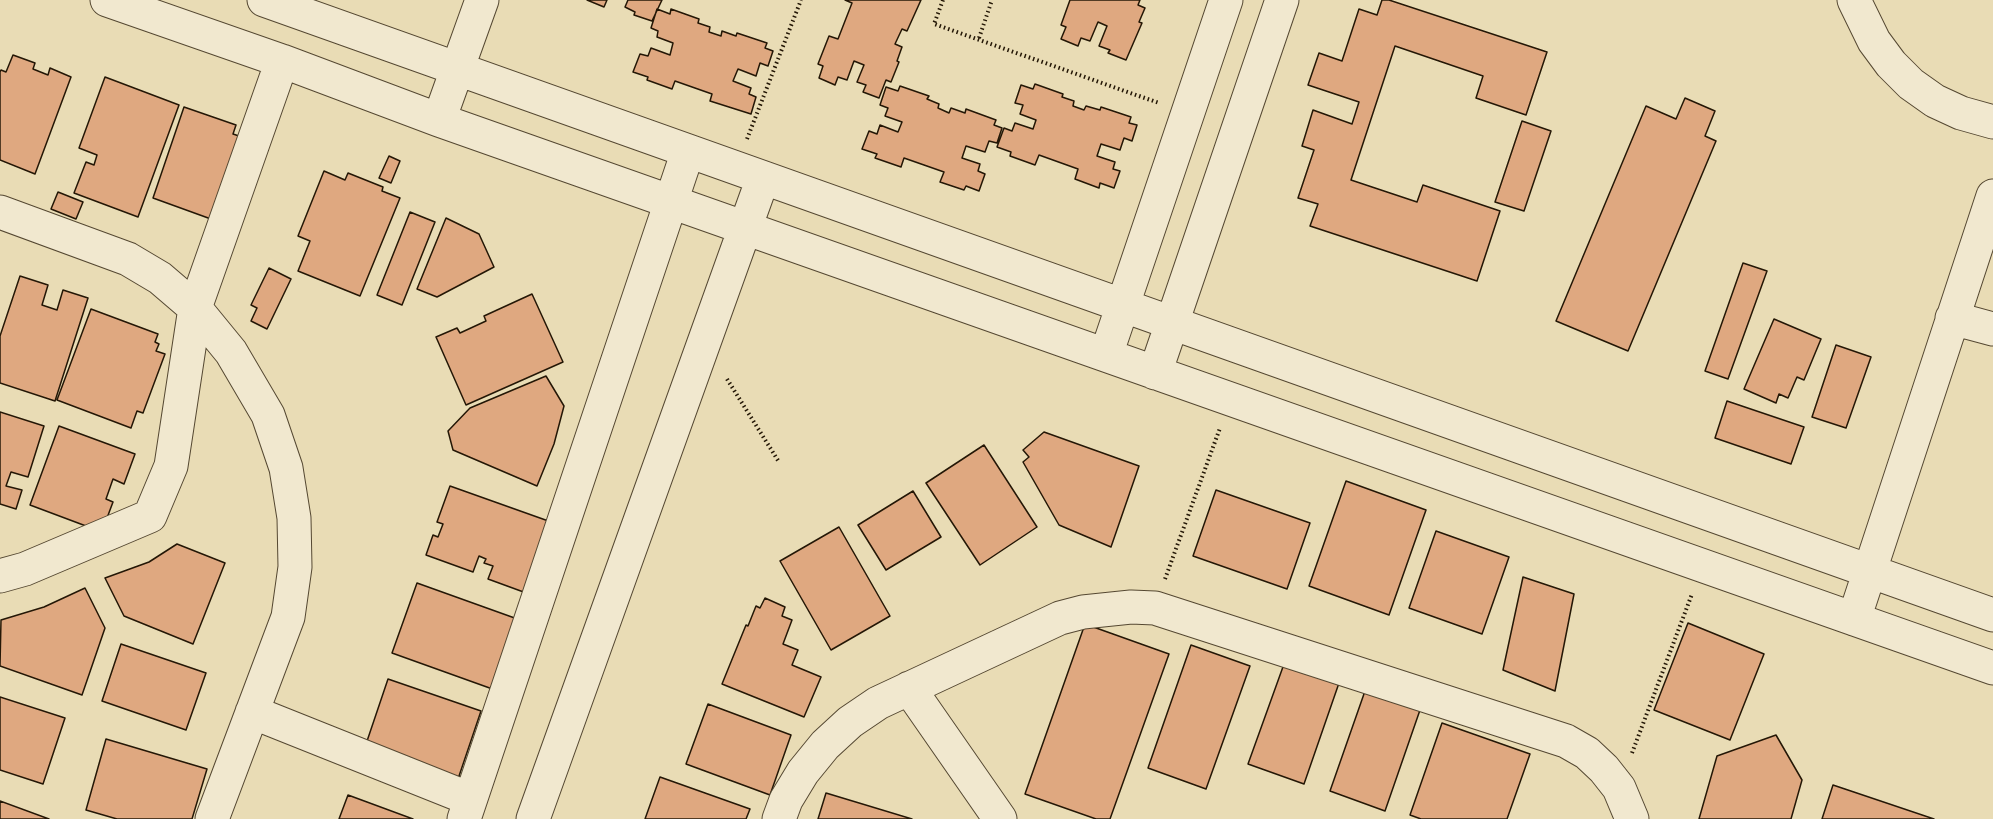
<!DOCTYPE html>
<style>
body{margin:0}
canvas{display:block;background:#e9dcb5}
</style>
<canvas width="1993" height="819"></canvas>
<script>
const g = document.querySelector('canvas').getContext('2d');
g.lineJoin = 'round';
function fillPath(path, color) {
  g.fillStyle = color;
  g.fill(path, 'evenodd');
}
function shape(rows) {
  const path = new Path2D();
  for (const r of rows) {
    path.moveTo(r[0], r[1]);
    for (let i = 2; i < r.length; i += 2) path.lineTo(r[i], r[i + 1]);
  }
  return path;
}
function strokePath(path, color, width, dash) {
  g.strokeStyle = color;
  g.lineWidth = width;
  g.lineCap = dash ? 'butt' : 'round';
  g.setLineDash(dash || []);
  g.stroke(path);
}
const building = shape([
 [587,0,607,0,604,7,587,0],
 [628,0,662,0,652,21,634,15,635,12,625,7,628,0],
 [845,0,921,0,907,31,902,29,895,44,902,47,897,61,899,62,891,82,886,80,879,98,863,92,866,85,857,82,864,65,854,61,847,80,838,77,835,85,819,78,823,66,818,64,829,36,838,39,852,3,845,0],
 [1070,0,1140,0,1138,5,1145,8,1139,22,1142,23,1126,60,1108,53,1110,50,1099,46,1107,26,1098,22,1090,41,1081,38,1078,46,1061,39,1066,27,1061,25,1070,0],
 [1382,0,1389,0,1547,52,1526,115,1476,98,1483,76,1395,46,1351,180,1417,202,1423,185,1500,211,1477,281,1310,226,1318,204,1298,198,1314,150,1302,146,1313,110,1352,124,1359,102,1308,85,1319,53,1342,61,1359,9,1377,15,1382,0],
 [657,9,670,14,671,9,699,19,698,23,710,27,709,32,721,36,722,31,736,36,737,33,767,43,765,48,773,51,768,66,760,63,756,76,738,69,733,81,751,88,749,94,756,97,751,114,710,101,712,94,675,81,672,89,647,80,648,77,633,72,640,54,648,56,651,48,670,55,673,43,657,37,658,31,651,28,657,9],
 [13,55,35,63,33,69,48,75,50,68,71,77,35,174,0,160,0,72,1,70,6,72,13,55],
 [105,77,179,105,138,217,74,193,86,162,94,165,97,155,79,148,105,77],
 [1035,84,1063,94,1062,97,1074,101,1073,106,1084,110,1086,106,1100,110,1101,107,1131,117,1129,123,1137,125,1132,141,1124,138,1120,150,1101,144,1097,156,1115,162,1113,169,1120,171,1114,188,1100,183,1099,188,1075,179,1078,169,1039,155,1035,165,1010,156,1011,152,997,147,1004,128,1012,131,1015,123,1033,129,1036,120,1020,114,1023,105,1015,103,1021,85,1033,89,1035,84],
 [900,86,929,96,927,99,939,104,938,108,949,113,951,108,965,113,966,109,996,120,994,125,1002,128,997,143,989,141,985,152,966,146,962,158,980,164,978,171,985,174,979,191,966,186,964,190,940,182,944,172,904,158,901,167,875,158,877,154,862,149,869,131,877,134,880,125,898,132,902,122,885,116,888,108,880,105,886,87,898,91,900,86],
 [1685,98,1715,111,1705,136,1716,141,1628,351,1556,321,1646,106,1676,119,1685,98],
 [184,107,236,125,233,134,251,140,222,223,153,198,184,107],
 [1522,121,1551,131,1524,211,1495,202,1522,121],
 [389,156,400,161,391,183,379,178,389,156],
 [324,171,345,180,348,173,383,187,382,191,400,198,360,296,298,271,310,241,298,236,324,171],
 [58,192,83,202,76,219,51,209,58,192],
 [410,212,435,222,402,305,377,295,410,212],
 [446,218,479,234,494,267,437,297,417,289,446,218],
 [1743,263,1767,271,1728,379,1705,371,1743,263],
 [269,268,291,279,267,329,251,321,257,308,251,305,269,268],
 [20,276,48,285,42,305,57,310,63,290,88,298,55,401,0,383,0,336,20,276],
 [532,294,563,362,466,405,436,337,457,328,460,333,486,321,484,316,532,294],
 [91,309,158,334,155,342,159,344,156,351,165,354,143,413,137,411,131,428,57,400,91,309],
 [1774,319,1821,339,1804,380,1797,377,1788,398,1779,394,1776,403,1744,389,1774,319],
 [1836,345,1871,357,1846,428,1812,417,1836,345],
 [546,376,564,406,554,444,537,486,453,450,448,431,470,408,546,376],
 [1727,401,1804,427,1791,464,1715,438,1727,401],
 [0,412,44,426,28,477,11,472,6,486,22,490,16,509,0,504,0,412],
 [59,426,135,454,124,484,113,479,106,499,113,502,104,526,94,529,30,505,59,426],
 [1044,432,1139,466,1111,547,1059,525,1023,462,1029,457,1023,450,1044,432],
 [984,445,1037,527,980,565,926,483,984,445],
 [1346,481,1426,510,1389,615,1309,586,1346,481],
 [450,486,554,523,529,594,488,579,493,566,484,563,486,559,479,556,473,572,426,555,433,535,438,537,443,524,437,522,450,486],
 [1216,490,1310,523,1287,589,1193,556,1216,490],
 [913,491,941,537,886,570,858,525,913,491],
 [839,527,890,616,831,650,780,561,839,527],
 [1436,531,1509,557,1482,634,1409,608,1436,531],
 [177,544,225,563,193,644,124,616,105,578,149,562,177,544],
 [1523,577,1574,594,1555,691,1503,670,1523,577],
 [417,583,523,621,498,691,392,653,417,583],
 [85,588,105,628,82,695,0,666,1,620,44,607,85,588],
 [765,598,785,607,782,616,792,620,783,644,798,650,792,665,821,677,804,717,722,684,746,625,748,626,756,606,760,608,765,598],
 [1688,623,1764,654,1730,740,1654,710,1688,623],
 [1085,624,1169,654,1110,819,1096,819,1025,794,1085,624],
 [121,644,206,673,186,730,102,701,121,644],
 [1191,645,1250,666,1206,789,1148,768,1191,645],
 [1284,664,1339,683,1304,784,1248,764,1284,664],
 [388,679,481,711,457,782,364,750,388,679],
 [1365,691,1420,710,1385,811,1330,791,1365,691],
 [0,697,65,718,43,784,0,770,0,697],
 [708,704,791,735,770,795,686,764,708,704],
 [1442,723,1530,754,1507,819,1421,819,1410,815,1442,723],
 [1776,735,1802,780,1791,819,1699,819,1717,756,1776,735],
 [106,739,207,769,192,819,117,819,86,810,106,739],
 [660,777,750,809,746,819,645,819,660,777],
 [1833,785,1934,819,1822,819,1833,785],
 [826,793,912,819,818,819,826,793],
 [348,795,413,819,339,819,348,795],
 [0,801,49,819,0,819,0,801]
]);
const path = shape([
 [943,0,934,24,1159,103],
 [979,38,992,0],
 [747,139,801,0],
 [727,379,779,462],
 [1165,579,1220,428],
 [1632,753,1692,594]
]);
const minor = shape([
 [107,0,282,61,439,120,1993,668],
 [264,0,1993,615],
 [1854,0,1874,41,1891,64,1911,84,1935,101,1961,113,1993,122],
 [439,120,482,0],
 [0,212,128,259,160,278,195,308,231,352,268,415,286,468,294,518,295,567,288,617,212,819],
 [1952,318,1993,329],
 [1106,355,1226,0],
 [1155,373,1282,0],
 [0,576,25,569,150,516,171,466,195,308,282,61],
 [1854,619,1993,196],
 [909,688,1000,819],
 [252,712,470,799],
 [464,819,688,151],
 [533,819,763,178],
 [779,819,786,800,803,772,825,745,850,722,878,703,1060,618,1083,612,1131,607,1155,608,1566,741,1587,753,1604,769,1619,788,1632,819]
]);
fillPath(building, '#dfa880');
strokePath(building, '#241706', 1.5);
strokePath(minor, '#554832', 35);
strokePath(path, '#241706', 4, [1.5, 3]);
strokePath(minor, '#f1e8cf', 33);
</script>
